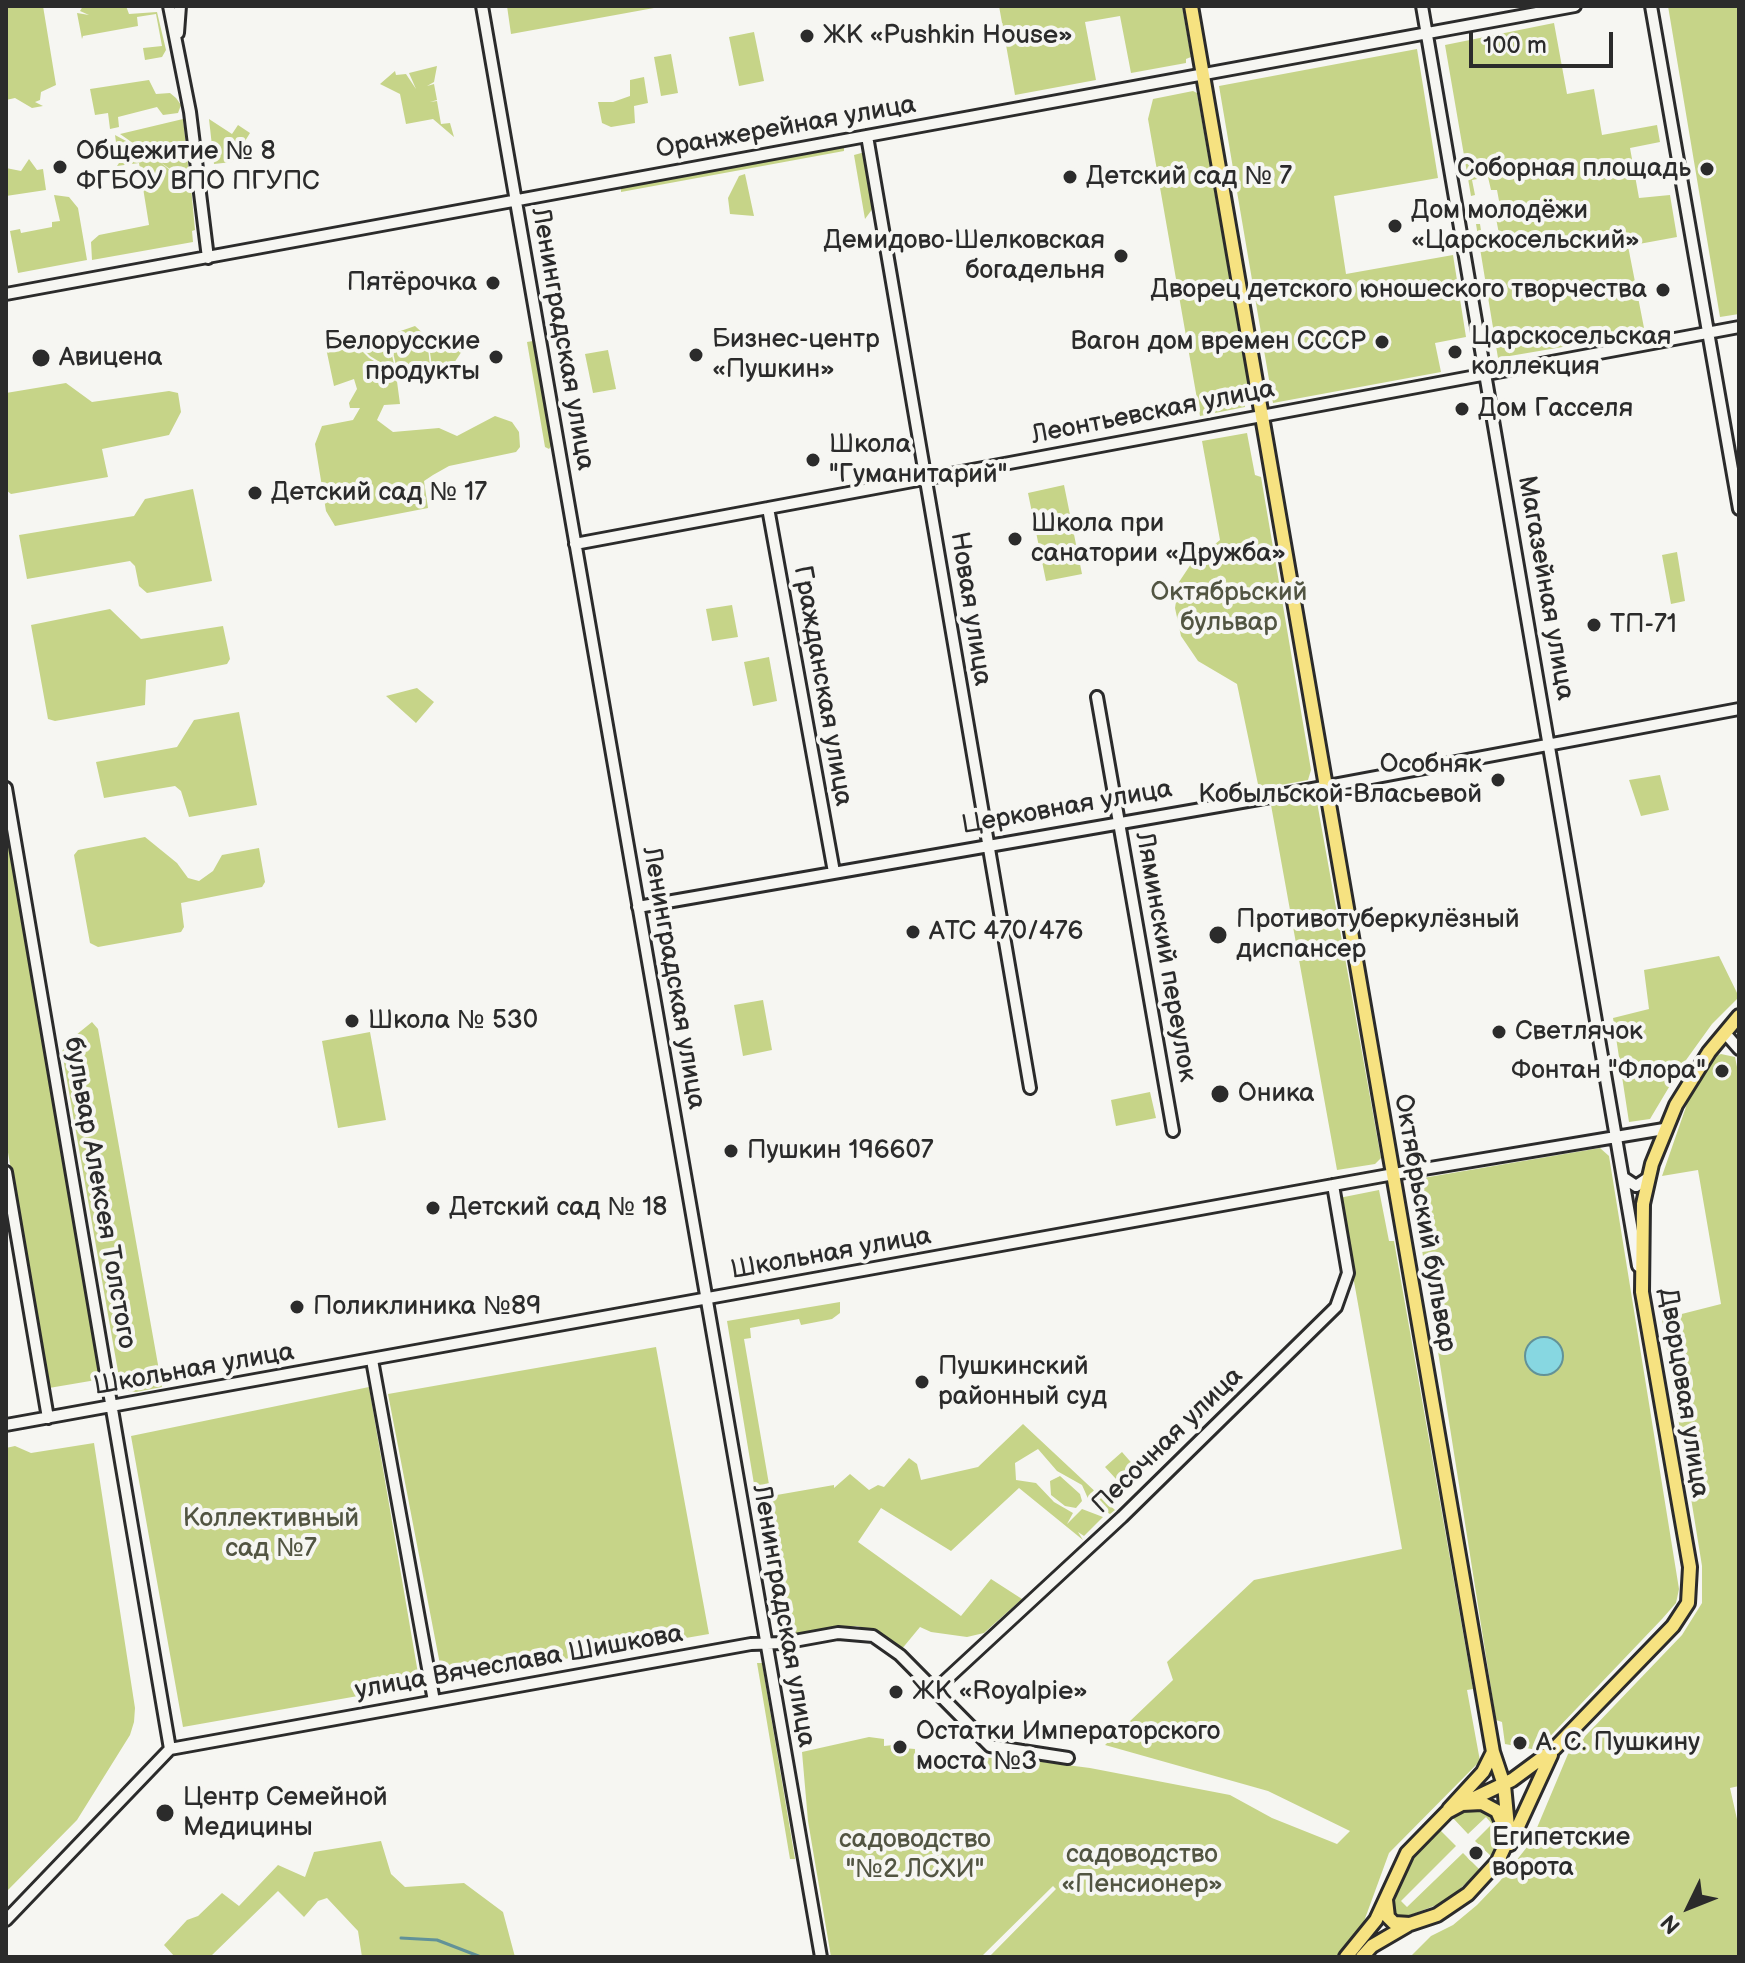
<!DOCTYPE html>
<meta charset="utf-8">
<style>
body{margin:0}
#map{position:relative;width:1745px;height:1963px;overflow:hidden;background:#f6f6f2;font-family:"Balsamiq Sans",sans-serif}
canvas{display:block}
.frame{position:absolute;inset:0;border:8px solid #2b2b2b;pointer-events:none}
.north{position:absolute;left:1649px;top:1867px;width:80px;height:80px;-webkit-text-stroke:6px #f6f6f2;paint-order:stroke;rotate:227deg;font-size:22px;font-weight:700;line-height:32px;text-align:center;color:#2b2b2b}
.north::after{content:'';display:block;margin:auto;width:28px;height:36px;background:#2b2b2b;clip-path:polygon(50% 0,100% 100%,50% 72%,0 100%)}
.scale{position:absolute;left:1469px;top:32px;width:144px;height:36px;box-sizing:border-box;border:4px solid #2b2b2b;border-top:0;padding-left:10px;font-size:24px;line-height:28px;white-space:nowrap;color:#2b2b2b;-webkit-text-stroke:6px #f6f6f2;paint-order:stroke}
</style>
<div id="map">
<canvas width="1745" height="1963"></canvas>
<div class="frame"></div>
<div class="north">N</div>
<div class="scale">100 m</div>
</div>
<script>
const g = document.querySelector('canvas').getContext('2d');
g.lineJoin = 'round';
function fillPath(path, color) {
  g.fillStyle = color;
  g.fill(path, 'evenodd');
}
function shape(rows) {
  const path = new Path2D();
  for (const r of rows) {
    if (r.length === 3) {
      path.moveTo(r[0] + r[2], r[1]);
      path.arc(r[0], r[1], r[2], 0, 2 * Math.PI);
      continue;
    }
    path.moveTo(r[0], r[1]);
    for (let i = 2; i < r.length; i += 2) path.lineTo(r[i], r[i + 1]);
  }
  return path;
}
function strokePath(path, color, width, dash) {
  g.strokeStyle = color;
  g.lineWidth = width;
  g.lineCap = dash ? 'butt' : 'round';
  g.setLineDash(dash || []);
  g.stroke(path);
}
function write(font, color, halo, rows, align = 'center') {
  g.font = font + ' "Balsamiq Sans",sans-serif';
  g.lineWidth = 8;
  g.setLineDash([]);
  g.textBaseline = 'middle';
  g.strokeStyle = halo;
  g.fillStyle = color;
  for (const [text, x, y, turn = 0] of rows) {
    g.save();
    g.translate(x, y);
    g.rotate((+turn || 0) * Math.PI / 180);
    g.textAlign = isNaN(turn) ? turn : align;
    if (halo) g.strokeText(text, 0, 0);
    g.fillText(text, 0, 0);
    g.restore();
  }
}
const green = shape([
 [6,6,43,6,56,85,41,92,40,100,35,102,43,106,32,108,15,98,6,100],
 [83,6,126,6,129,14,157,12,166,50,162,57,145,60,143,48,162,46,156,14,137,17,138,26,83,36,82,39,77,13,89,15,80,11],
 [507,6,665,6,511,34],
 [999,6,1182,6,1191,57,1186,59,1186,63,1131,73,1120,16,1085,22,1096,80,1015,95],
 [1668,6,1739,6,1739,314,1720,317],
 [1554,23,1567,94,1594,89,1602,135,1657,125,1660,142,1630,148,1639,198,1670,195,1677,237,1628,246,1645,333,1498,358,1476,224,1480,224,1482,237,1499,234,1496,218,1502,217,1497,190,1491,190,1488,177,1472,180,1475,195,1471,196,1445,45],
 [754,32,764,81,739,86,729,37],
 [1417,49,1438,178,1334,196,1346,274,1453,255,1466,337,1435,343,1441,372,1273,403,1219,86],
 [671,54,678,93,661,96,654,57],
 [437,66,434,82,427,86,434,84,437,100,430,102,437,101,441,124,450,123,454,137,433,119,406,124,400,94,380,84,395,71,396,75,406,74,416,89,409,73],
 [644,77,648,103,634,106,635,123,611,127,602,123,598,102,613,102,630,96,630,80],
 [149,80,156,94,170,93,176,98,181,105,178,113,163,115,157,107,118,117,119,127,110,129,108,113,95,115,90,89],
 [1193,91,1197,93,1250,394,1245,396,1245,407,1200,416,1148,119,1153,99],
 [183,119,190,183,120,134],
 [209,119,232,134,238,125,250,133,232,162,214,164],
 [115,135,150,154,191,187,195,230,192,231,193,242,92,260,91,242,99,235,149,225,139,163,117,166,119,163],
 [844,147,844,151,621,192,621,188],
 [865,152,876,204,865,219,854,155],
 [29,159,37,170,43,169,46,190,6,196,6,168,21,171],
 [745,174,754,216,730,214,728,198,739,176],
 [54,195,69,197,78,208,87,260,18,273,10,231,20,229,21,233,52,227,52,222,60,221],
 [415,326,427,337,430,367,398,374,389,335],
 [387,335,396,372,370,356,354,340],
 [428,339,452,341,462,351,450,369,433,373],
 [352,341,369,358,396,374,400,404,384,405,377,420,393,432,439,428,457,436,495,416,512,422,519,432,520,447,516,452,449,466,433,475,424,481,428,508,335,526,326,511,315,444,322,426,353,420,360,408,350,408,349,403,357,389,354,379,334,386,326,348],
 [533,341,551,446,549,449,545,447,527,342],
 [608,350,616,389,593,393,585,354],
 [66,383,92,402,169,391,178,393,181,412,169,435,102,449,108,477,11,494,6,490,6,393],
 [1247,433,1255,475,1261,477,1311,770,1308,780,1259,789,1237,684,1198,661,1181,636,1175,608,1179,582,1191,564,1220,540,1202,441],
 [1064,485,1082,574,1046,581,1028,493],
 [193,489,212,581,147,593,139,586,135,566,130,561,27,579,19,535,134,516,145,499],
 [1677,552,1685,601,1671,604,1662,555],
 [732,605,738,637,712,641,706,609],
 [110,609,141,639,223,626,230,659,227,664,146,680,145,705,55,721,48,719,31,625],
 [769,657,777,701,753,706,744,662],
 [417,688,434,702,416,723,386,696],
 [239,712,257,805,189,817,181,791,175,786,104,798,96,762,177,747,194,720],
 [1660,775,1669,810,1641,816,1629,780],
 [1308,798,1317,802,1381,1158,1375,1164,1337,1170,1271,805],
 [6,822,102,1379,49,1388,6,1141],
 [145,837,177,863,188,878,199,881,213,871,222,855,259,848,265,882,262,887,181,903,184,927,181,932,98,947,90,943,74,855,78,850],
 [1719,956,1739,997,1712,1024,1681,1067,1650,1119,1629,1122,1613,1018,1649,1009,1644,970],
 [763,1000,772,1050,743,1056,734,1005],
 [92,1022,98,1029,162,1387,136,1392,129,1391,120,1383,62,1052,65,1044],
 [370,1032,386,1120,338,1128,322,1041],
 [1721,1054,1735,1057,1739,1077,1739,1786,1730,1788,1739,1828,1739,1957,1410,1957,1431,1936,1453,1925,1477,1905,1500,1881,1531,1842,1568,1754,1682,1635,1702,1603,1702,1566,1662,1319,1721,1304,1698,1170,1662,1176,1688,1101,1716,1056],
 [1150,1092,1156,1118,1116,1126,1111,1100],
 [1600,1148,1609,1156,1679,1589,1676,1603,1662,1619,1537,1750,1505,1744,1502,1722,1496,1720,1411,1180],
 [1379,1190,1389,1241,1394,1241,1473,1689,1467,1690,1480,1761,1389,1853,1359,1935,1337,1957,989,1957,1056,1889,1053,1886,981,1957,831,1957,808,1821,802,1752,869,1737,884,1739,884,1746,903,1744,903,1748,915,1749,915,1755,1020,1759,1090,1768,1230,1795,1272,1818,1337,1844,1350,1831,1268,1791,1105,1745,1173,1680,1167,1662,1254,1580,1402,1549,1339,1198],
 [840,1302,840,1313,832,1319,801,1325,799,1319,750,1328,751,1338,744,1339,771,1496,834,1485,834,1488,850,1474,869,1490,878,1485,884,1487,909,1458,917,1464,921,1480,978,1467,1023,1424,1115,1510,1110,1514,1090,1503,1082,1485,1057,1471,1038,1449,1015,1463,1016,1480,1036,1483,1054,1502,1073,1513,1067,1524,1082,1509,1103,1517,1084,1536,1078,1532,1083,1540,1019,1488,951,1551,881,1508,858,1542,961,1616,991,1579,1022,1599,984,1633,967,1637,931,1632,920,1627,901,1650,872,1630,857,1626,786,1635,778,1629,727,1321],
 [656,1347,709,1634,443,1680,388,1394],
 [369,1387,420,1685,183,1727,131,1436],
 [94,1443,135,1708,134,1722,130,1735,77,1820,6,1892,6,1448,15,1446,31,1453],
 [1122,1452,1143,1476,1127,1491,1105,1467],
 [1060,1476,1080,1494,1082,1501,1076,1508,1065,1506,1051,1495,1050,1481],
 [757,1663,762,1663,795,1859,790,1859],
 [1479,1808,1492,1815,1501,1830,1501,1840,1492,1857,1475,1841,1492,1824,1486,1817,1468,1834,1452,1817,1463,1810],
 [1440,1830,1456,1846,1401,1901,1407,1907,1463,1853,1480,1870,1447,1901,1400,1919,1393,1916,1391,1905,1407,1866],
 [381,1841,391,1874,405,1887,464,1883,503,1912,515,1957,362,1957,358,1931,327,1898,318,1901,304,1917,278,1891,210,1957,175,1957,164,1945,187,1920,198,1916,222,1893,239,1906,278,1865,305,1877,314,1852]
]);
const water = shape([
 [1544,1356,19]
]);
const stream = shape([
 [401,1938,437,1940,481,1957]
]);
const minor = shape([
 [169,6,190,112,208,258],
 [482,6,821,1957],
 [1422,6,1638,1266],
 [1651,6,1739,509],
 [178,33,180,6],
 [867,136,1030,1088],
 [6,294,1575,6],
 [768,508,834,872],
 [575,544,1739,327],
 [1097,697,1173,1131],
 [6,788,170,1749],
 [638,907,1259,799,1739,709],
 [1725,1033,1739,1049],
 [6,1172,48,1418],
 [1624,1178,1636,1186,1648,1178],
 [372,1360,434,1701],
 [6,1425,1394,1174,1664,1129],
 [935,1690,1122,1517,1336,1307,1348,1273,1333,1185],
 [6,1920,170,1749,751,1644,783,1643,838,1633,873,1636,900,1655,990,1746,1068,1758]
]);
const major = shape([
 [1191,6,1493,1752,1504,1785,1509,1837,1496,1865],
 [1462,1804,1512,1780,1554,1749,1673,1626,1688,1603,1690,1567,1642,1292,1643,1204,1652,1164,1676,1105,1709,1052,1739,1016],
 [1449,1809,1483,1772,1493,1752],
 [1510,1844,1551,1755],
 [1386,1900,1388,1917,1394,1923,1410,1924,1437,1915,1468,1894,1500,1859],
 [1346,1957,1376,1920,1407,1853,1447,1812,1462,1804,1482,1803,1497,1811,1505,1829],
 [1362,1957,1372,1946,1408,1925]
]);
const markers = [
 [807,36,8,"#2b2b2b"],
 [60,167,8,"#2b2b2b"],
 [1707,169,8,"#2b2b2b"],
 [1070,177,8,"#2b2b2b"],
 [1395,226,8,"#2b2b2b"],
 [1121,256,8,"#2b2b2b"],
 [493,283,8,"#2b2b2b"],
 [1663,290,8,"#2b2b2b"],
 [1382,342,8,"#2b2b2b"],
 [1455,352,8,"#2b2b2b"],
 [696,355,8,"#2b2b2b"],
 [496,357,8,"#2b2b2b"],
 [41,358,10,"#2b2b2b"],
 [1462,409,8,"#2b2b2b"],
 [813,460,8,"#2b2b2b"],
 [255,493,8,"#2b2b2b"],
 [1015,539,8,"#2b2b2b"],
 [1594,625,8,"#2b2b2b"],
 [1498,780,8,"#2b2b2b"],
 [913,932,8,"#2b2b2b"],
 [1218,935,10,"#2b2b2b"],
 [352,1021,8,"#2b2b2b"],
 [1499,1032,8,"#2b2b2b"],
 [1722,1071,8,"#2b2b2b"],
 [1220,1094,10,"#2b2b2b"],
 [731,1151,8,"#2b2b2b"],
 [433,1208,8,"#2b2b2b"],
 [297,1307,8,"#2b2b2b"],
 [922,1382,8,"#2b2b2b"],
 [896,1692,8,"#2b2b2b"],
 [1520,1743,8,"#2b2b2b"],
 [900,1747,8,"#2b2b2b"],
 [165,1813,10,"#2b2b2b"],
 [1476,1853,8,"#2b2b2b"]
];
const poiNames = [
 ["ЖК «Pushkin House»",823,36],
 ["Общежитие № 8",76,152],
 ["ФГБОУ ВПО ПГУПС",76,182],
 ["Соборная площадь",1691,169,"right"],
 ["Детский сад № 7",1086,177],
 ["Дом молодёжи",1411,211],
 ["«Царскосельский»",1411,241],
 ["Демидово-Шелковская",1105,241,"right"],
 ["богадельня",1105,271,"right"],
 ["Пятёрочка",477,283,"right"],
 ["Дворец детского юношеского творчества",1647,290,"right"],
 ["Царскосельская",1471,337],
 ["коллекция",1471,367],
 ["Бизнес-центр",712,340],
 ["«Пушкин»",712,370],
 ["Белорусские",480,342,"right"],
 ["продукты",480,372,"right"],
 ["Вагон дом времен СССР",1366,342,"right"],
 ["Авицена",59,358],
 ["Дом Гасселя",1478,409],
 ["Школа",829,445],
 ["\"Гуманитарий\"",829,475],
 ["Детский сад № 17",271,493],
 ["Школа при",1031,524],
 ["санатории «Дружба»",1031,554],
 ["ТП-71",1610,625],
 ["Особняк",1482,765,"right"],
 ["Кобыльской-Власьевой",1482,795,"right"],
 ["Противотуберкулёзный",1236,920],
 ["диспансер",1236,950],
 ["АТС 470/476",929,932],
 ["Школа № 530",368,1021],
 ["Светлячок",1515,1032],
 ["Фонтан \"Флора\"",1706,1071,"right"],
 ["Оника",1238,1094],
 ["Пушкин 196607",747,1151],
 ["Детский сад № 18",449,1208],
 ["Поликлиника №89",313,1307],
 ["Пушкинский",938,1367],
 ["районный суд",938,1397],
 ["ЖК «Royalpie»",912,1692],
 ["Остатки Императорского",916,1732],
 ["моста №3",916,1762],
 ["А. С. Пушкину",1536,1743],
 ["Центр Семейной",183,1798],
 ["Медицины",183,1828],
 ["Египетские",1492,1838],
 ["ворота",1492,1868]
];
const streetNames = [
 ["Оранжерейная улица",786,128,-10],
 ["Ленинградская улица",562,339,80],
 ["Леонтьевская улица",1153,413,-11],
 ["Магазейная улица",1545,588,80],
 ["Новая улица",970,609,81],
 ["Гражданская улица",822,686,80],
 ["Церковная улица",1067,808,-10],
 ["Ляминский переулок",1165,957,80],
 ["Ленинградская улица",673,978,80],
 ["бульвар Алексея Толстого",99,1193,80],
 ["Октябрьский бульвар",1424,1223,80],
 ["Школьная улица",831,1254,-10],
 ["Школьная улица",194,1370,-10],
 ["Дворцовая улица",1683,1393,81],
 ["Песочная улица",1168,1441,-44],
 ["Ленинградская улица",783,1616,80],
 ["улица Вячеслава Шишкова",519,1663,-10]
];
const parkNames = [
 ["Октябрьский",1229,593],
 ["бульвар",1229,623],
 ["Коллективный",271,1519],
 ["сад №7",271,1549],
 ["садоводство",915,1840],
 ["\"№2 ЛСХИ\"",915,1870],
 ["садоводство",1142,1855],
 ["«Пенсионер»",1142,1885]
];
fillPath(green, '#c6d488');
fillPath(water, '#87d7e1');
strokePath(water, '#629298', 2);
strokePath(stream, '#629298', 3);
strokePath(minor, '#2b2b2b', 16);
strokePath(major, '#2b2b2b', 18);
strokePath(minor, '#f6f6f2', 10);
strokePath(major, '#f6e281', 12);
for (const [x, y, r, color] of markers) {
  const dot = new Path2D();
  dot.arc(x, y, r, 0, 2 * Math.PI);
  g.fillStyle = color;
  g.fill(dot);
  strokePath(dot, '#f6f6f2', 3);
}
write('26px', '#2b2b2b', '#f6f6f2', poiNames, 'left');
write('26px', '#2b2b2b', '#f6f6f2', streetNames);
write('26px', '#525542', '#f6f6f2', parkNames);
</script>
